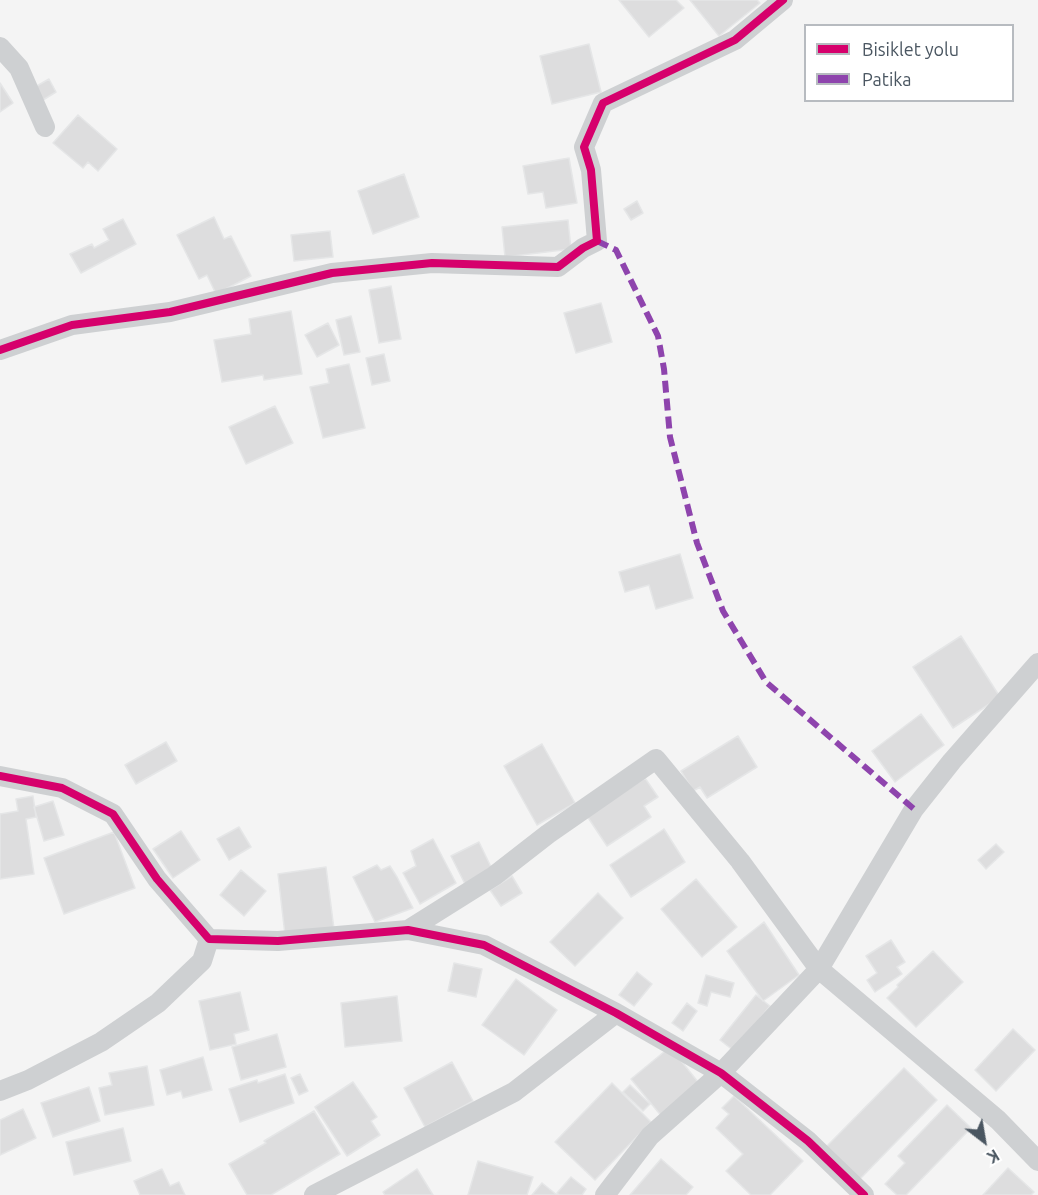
<!DOCTYPE html>
<style>
body{margin:0}
#map{position:relative;width:1038px;height:1195px;overflow:hidden;background:#f4f4f4;font-family:Ubuntu,sans-serif}
canvas{display:block}
.legend{position:absolute;left:804px;top:24px;width:210px;height:78px;box-sizing:border-box;background:#fff;border:2px solid #b7bbc0;margin:0;padding:8px 10px;list-style:none;font-size:18px;color:#4a5661}
.legend li{display:flex;align-items:center;gap:12px;height:30px}
.legend b{width:30px;border:2px solid #b7bbc0}
.north{position:absolute;left:954px;top:1111px;width:60px;height:60px;-webkit-text-stroke:4px #fff;paint-order:stroke;rotate:149deg;font-size:16px;font-weight:700;line-height:24px;text-align:center;color:#4a5661}
.north::after{content:'';display:block;margin:auto;width:21px;height:27px;background:#4a5661;clip-path:polygon(50% 0,100% 100%,50% 72%,0 100%)}
</style>
<div id="map">
<canvas width="1038" height="1195"></canvas>
<ul class="legend">
<li><b style="height:8px;background:#d6006c"></b>Bisiklet yolu</li>
<li><b style="height:8px;background:#8e44ad"></b>Patika</li>
</ul>
<div class="north">K</div>
</div>
<script>
const g = document.querySelector('canvas').getContext('2d');
g.lineJoin = 'round';
function fillPath(path, color) {
  g.fillStyle = color;
  g.fill(path, 'evenodd');
}
function shape(rows) {
  const path = new Path2D();
  for (const r of rows) {
    path.moveTo(r[0], r[1]);
    for (let i = 2; i < r.length; i += 2) path.lineTo(r[i], r[i + 1]);
  }
  return path;
}
function strokePath(path, color, width, dash) {
  g.strokeStyle = color;
  g.lineWidth = width;
  g.lineCap = dash ? 'butt' : 'round';
  g.setLineDash(dash || []);
  g.stroke(path);
}
const building = shape([
 [619,0,676,0,684,8,649,37,619,0],
 [690,0,757,0,760,3,719,36,690,0],
 [589,44,601,92,552,104,540,56,589,44],
 [49,79,56,92,43,100,35,87,49,79],
 [0,83,13,103,0,112,0,83],
 [78,115,117,149,98,171,88,162,83,168,53,143,78,115],
 [569,158,577,203,546,208,543,192,528,194,523,166,569,158],
 [404,174,419,217,373,234,358,191,404,174],
 [637,201,643,213,631,220,624,209,637,201],
 [214,217,224,239,231,236,251,276,216,294,207,275,199,279,177,235,214,217],
 [123,219,136,244,81,273,70,254,92,244,94,248,109,240,103,229,123,219],
 [568,220,571,249,505,257,502,227,568,220],
 [330,231,333,257,294,261,291,235,330,231],
 [391,286,401,339,379,343,369,290,391,286],
 [601,303,612,342,576,353,564,313,601,303],
 [291,311,302,374,264,380,263,375,222,382,214,340,251,334,249,319,291,311],
 [351,316,360,352,344,355,336,320,351,316],
 [328,323,339,345,317,357,305,335,328,323],
 [384,354,390,381,372,385,366,358,384,354],
 [349,364,365,428,323,438,310,387,329,383,326,369,349,364],
 [275,406,293,443,246,464,229,427,275,406],
 [680,554,693,598,656,609,649,585,625,592,619,572,680,554],
 [961,636,1000,697,953,728,913,667,961,636],
 [921,714,944,745,895,782,872,751,921,714],
 [738,736,757,767,707,798,700,787,693,791,681,771,738,736],
 [166,742,177,761,136,784,125,765,166,742],
 [542,744,575,803,537,825,504,766,542,744],
 [645,778,658,797,644,806,651,817,607,846,587,816,645,778],
 [33,796,36,817,26,819,34,874,0,879,0,814,18,811,16,799,33,796],
 [53,801,64,835,44,841,34,807,53,801],
 [239,827,251,847,229,860,217,839,239,827],
 [664,829,685,862,631,897,610,865,664,829],
 [181,831,200,860,173,878,153,849,181,831],
 [114,832,135,888,64,914,44,858,114,832],
 [433,839,456,883,420,904,403,873,416,866,411,851,433,839],
 [479,842,492,869,465,884,451,856,479,842],
 [996,844,1004,852,986,869,978,860,996,844],
 [377,865,381,870,390,866,397,877,413,908,375,922,353,877,377,865],
 [326,867,334,929,285,935,278,874,326,867],
 [241,870,266,891,244,916,220,895,241,870],
 [512,876,522,893,501,906,490,890,512,876],
 [696,879,737,927,702,957,661,909,696,879],
 [598,893,623,918,575,966,550,942,598,893],
 [764,922,799,975,763,1001,727,951,764,922],
 [891,940,905,962,897,967,902,974,875,992,867,980,877,973,866,956,891,940],
 [933,951,963,982,916,1027,887,998,898,987,897,985,933,951],
 [454,963,482,969,476,997,448,991,454,963],
 [637,972,652,984,634,1006,619,995,637,972],
 [706,975,734,983,730,997,711,992,707,1006,698,1003,706,975],
 [516,979,557,1010,524,1055,482,1025,516,979],
 [240,992,249,1030,234,1034,236,1044,210,1050,199,1001,240,992],
 [756,995,770,1006,734,1051,720,1040,756,995],
 [397,996,402,1041,345,1047,341,1003,397,996],
 [687,1003,697,1011,683,1031,672,1023,687,1003],
 [1013,1029,1035,1050,996,1091,975,1070,1013,1029],
 [277,1034,286,1067,241,1080,232,1047,277,1034],
 [670,1047,702,1087,663,1118,631,1079,670,1047],
 [203,1057,212,1090,183,1098,181,1091,167,1095,160,1070,203,1057],
 [452,1062,473,1101,425,1127,404,1088,452,1062],
 [147,1066,154,1105,105,1115,99,1088,112,1085,109,1073,147,1066],
 [904,1068,937,1100,858,1181,825,1148,904,1068],
 [285,1074,294,1103,240,1122,229,1089,257,1080,258,1083,285,1074],
 [300,1074,308,1091,299,1095,291,1078,300,1074],
 [353,1082,377,1117,371,1121,380,1135,347,1156,315,1107,353,1082],
 [612,1083,651,1122,595,1180,555,1142,612,1083],
 [630,1085,650,1104,643,1111,623,1092,630,1085],
 [89,1087,100,1121,53,1137,41,1103,89,1087],
 [734,1096,803,1161,770,1195,751,1195,726,1171,743,1154,716,1128,729,1114,722,1108,734,1096],
 [947,1105,971,1128,906,1195,897,1195,885,1184,905,1163,898,1156,947,1105],
 [23,1109,36,1138,0,1155,0,1120,23,1109],
 [314,1111,340,1154,271,1195,247,1195,229,1164,266,1143,264,1141,314,1111],
 [123,1128,131,1161,74,1175,66,1142,123,1128],
 [661,1159,693,1187,686,1195,630,1195,661,1159],
 [478,1161,533,1177,527,1195,468,1195,478,1161],
 [1008,1168,1034,1192,1031,1195,983,1195,1008,1168],
 [162,1169,170,1186,179,1182,185,1195,140,1195,134,1181,162,1169],
 [417,1169,433,1195,385,1195,383,1192,417,1169],
 [571,1177,586,1189,582,1195,559,1195,557,1193,571,1177],
 [542,1183,557,1195,532,1195,542,1183]
]);
const minor = shape([
 [0,47,19,68,45,127],
 [0,350,72,325,170,312,332,273,432,263,558,267,583,248,597,241,591,170,584,147,603,103,735,40,783,0],
 [0,776,62,788,113,814,157,879,209,939,278,941,408,930,484,945,616,1013,721,1073,808,1141,864,1195],
 [408,930,494,876,548,834,656,759,740,861,819,969,998,1120,1038,1161],
 [0,1091,28,1080,101,1042,158,1003,202,961,209,939],
 [314,1195,514,1092,616,1013],
 [605,1195,650,1136,721,1073,819,969,914,809,952,761,1038,663]
]);
const quiet = shape([
 [597,241,616,250,658,336,664,369,670,437,697,543,723,611,766,682,914,809]
]);
const cycleway = shape([
 [0,350,72,325,170,312,332,273,432,263,558,267,583,248,597,241,591,170,584,147,603,103,735,40,783,0],
 [0,776,62,788,113,814,157,879,209,939,278,941,408,930,484,945,616,1013,721,1073,808,1141,864,1195]
]);
fillPath(building, '#ddddde');
strokePath(building, '#e5e6e7', 1.5);
strokePath(minor, '#ced0d2', 20);
strokePath(quiet, '#8e44ad', 6, [12, 6]);
strokePath(cycleway, '#d6006c', 8);
</script>
